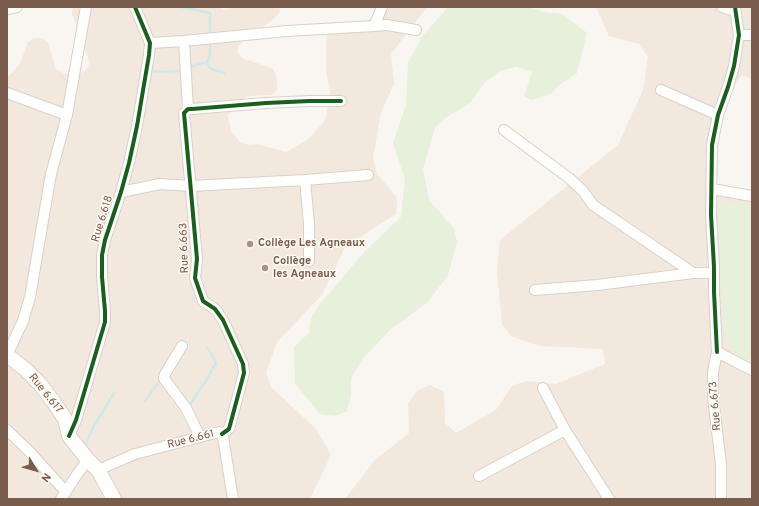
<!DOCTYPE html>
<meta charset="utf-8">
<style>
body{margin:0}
#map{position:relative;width:759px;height:506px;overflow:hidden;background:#f9f5f0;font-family:Overpass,sans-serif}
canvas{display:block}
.frame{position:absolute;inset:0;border:8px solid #7a5c4d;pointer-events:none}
.north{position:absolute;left:16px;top:450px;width:40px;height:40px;-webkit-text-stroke:3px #fffaf3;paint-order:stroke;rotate:127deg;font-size:11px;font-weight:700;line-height:16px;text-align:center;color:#7a5c4d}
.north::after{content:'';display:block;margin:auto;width:14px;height:18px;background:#7a5c4d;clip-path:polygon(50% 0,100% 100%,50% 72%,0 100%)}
</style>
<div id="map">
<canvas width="759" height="506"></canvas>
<div class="frame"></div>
<div class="north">N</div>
</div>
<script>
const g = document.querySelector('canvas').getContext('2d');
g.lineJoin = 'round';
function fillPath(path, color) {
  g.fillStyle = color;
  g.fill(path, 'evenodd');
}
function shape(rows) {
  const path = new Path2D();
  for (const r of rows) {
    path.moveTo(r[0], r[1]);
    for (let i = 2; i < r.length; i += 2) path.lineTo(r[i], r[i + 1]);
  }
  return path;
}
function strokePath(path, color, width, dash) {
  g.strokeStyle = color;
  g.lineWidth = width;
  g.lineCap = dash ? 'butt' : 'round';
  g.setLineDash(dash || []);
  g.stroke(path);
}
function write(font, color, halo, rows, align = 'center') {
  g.font = font + ' Overpass,sans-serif';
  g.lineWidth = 3;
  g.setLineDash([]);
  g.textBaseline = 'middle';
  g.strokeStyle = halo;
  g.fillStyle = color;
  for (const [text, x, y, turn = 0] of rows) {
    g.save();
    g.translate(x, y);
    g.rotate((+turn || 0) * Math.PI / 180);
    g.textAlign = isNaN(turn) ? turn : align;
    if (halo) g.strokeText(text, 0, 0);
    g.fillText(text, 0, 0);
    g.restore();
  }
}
const residential = shape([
 [73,7,219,7,225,11,232,7,280,7,279,13,274,19,243,41,238,47,238,54,244,59,272,68,276,75,277,90,271,95,248,96,235,103,228,116,231,131,241,143,250,145,257,144,286,152,307,140,323,123,326,116,330,93,326,70,326,53,327,30,366,22,385,7,427,7,391,54,394,84,381,112,373,158,377,174,397,197,396,214,345,247,322,295,277,342,266,373,271,387,316,429,331,455,310,499,7,499,7,76,9,76,20,64,28,42,34,38,42,38,48,42,56,69,63,73,78,75,84,72,89,65,88,57,72,14],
 [596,7,752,7,752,79,742,75,722,98,712,166,716,184,752,191,752,206,723,202,752,365,752,499,345,499,374,461,409,433,408,403,417,391,430,385,444,392,445,423,456,433,496,410,512,386,526,381,556,384,605,364,603,349,540,346,511,336,502,324,497,272,500,240,618,145,643,90,648,57,639,44,609,36]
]);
const green = shape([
 [448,7,528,7,545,12,562,14,587,33,577,73,558,86,551,94,532,100,524,96,532,72,516,67,500,71,486,81,471,102,445,118,435,128,423,169,429,200,454,229,457,242,448,275,428,302,391,329,363,358,351,379,351,395,347,411,335,416,320,414,295,384,294,347,309,333,311,318,320,304,366,250,401,217,405,179,393,143,406,105,408,63,421,38],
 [723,201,752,206,752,365,740,359,724,336,716,220]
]);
const stream = shape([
 [181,7,210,13,210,36],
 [210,41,210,56,207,62,208,66,212,69,224,73],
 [189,67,207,62],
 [149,71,162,72,176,71,184,69],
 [145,401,161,379],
 [188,406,191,403,205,382,216,363,208,348],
 [84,447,94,426,114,393]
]);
const street = shape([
 [382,7,378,17,374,26,387,25,416,30],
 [722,7,735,11],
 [7,9,17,7],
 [739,35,752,35],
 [184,41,188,109],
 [150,43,184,41,287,31,374,26],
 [661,90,718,115],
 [7,93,67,115],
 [504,130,569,178,583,191,593,205,693,273],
 [305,180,309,224,309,261],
 [712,189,752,196],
 [121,192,160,184,190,186,305,180,368,175],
 [535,290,597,285,693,273,714,273],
 [182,346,165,374,164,378,165,380,186,408,200,437],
 [717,352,714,292,714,267,711,215,712,145,718,115,728,87,734,66,739,35,735,7],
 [7,355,23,321,30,297,51,174,67,115,86,7],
 [543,388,565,430,609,499],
 [7,430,29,451,66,492],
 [222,434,229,429,244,373,243,364,223,320,215,309,203,301,195,278,197,259,184,113,188,109,192,109,266,103,310,101,341,101],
 [69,436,76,420,105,322,105,311,102,277,102,255,105,240,121,192,129,163,137,126,149,55,150,43,135,7],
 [98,470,135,454,219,432,222,434,223,437,233,499],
 [479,476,565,430],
 [61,499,78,473,88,460],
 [721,499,721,464,713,397,713,372,717,352,752,370]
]);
const secondary = shape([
 [7,355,25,369,40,384,55,404,65,419,69,436,88,460,98,470,114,499]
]);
const cycleway = shape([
 [717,352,714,292,714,267,711,215,712,145,718,115,728,87,734,66,739,35,735,7],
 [222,434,229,429,244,373,243,364,223,320,215,309,203,301,195,278,197,259,184,113,188,109,192,109,266,103,310,101,341,101],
 [69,436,76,420,105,322,105,311,102,277,102,255,105,240,121,192,129,163,137,126,149,55,150,43,135,7]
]);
const markers = [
 [250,244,4,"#a69286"],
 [265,268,4,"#a69286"]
];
const streetNames = [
 ["Rue 6.618",103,219,-73],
 ["Rue 6.663",185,248,-92],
 ["Rue 6.617",45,394,51],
 ["Rue 6.673",716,406,-95],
 ["Rue 6.661",191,440,-14]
];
const poiNames = [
 ["Collège Les Agneaux",258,244],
 ["Collège",273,262],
 ["les Agneaux",273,275]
];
fillPath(residential, '#f2e8de');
fillPath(green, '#e7f0db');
strokePath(stream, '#d0e8ea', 2.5);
strokePath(street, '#d7d1cb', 12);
strokePath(secondary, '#d9d2cb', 16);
strokePath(street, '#fefefd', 10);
strokePath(secondary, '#fefefd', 14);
strokePath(cycleway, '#1b5e20', 4);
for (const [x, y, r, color] of markers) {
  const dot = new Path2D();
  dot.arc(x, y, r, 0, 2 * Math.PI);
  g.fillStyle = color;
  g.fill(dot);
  strokePath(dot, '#fffaf3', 1.5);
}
write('11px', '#7a5c4d', '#fffaf3', streetNames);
write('bold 11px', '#7a5c4d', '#fffaf3', poiNames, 'left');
</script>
